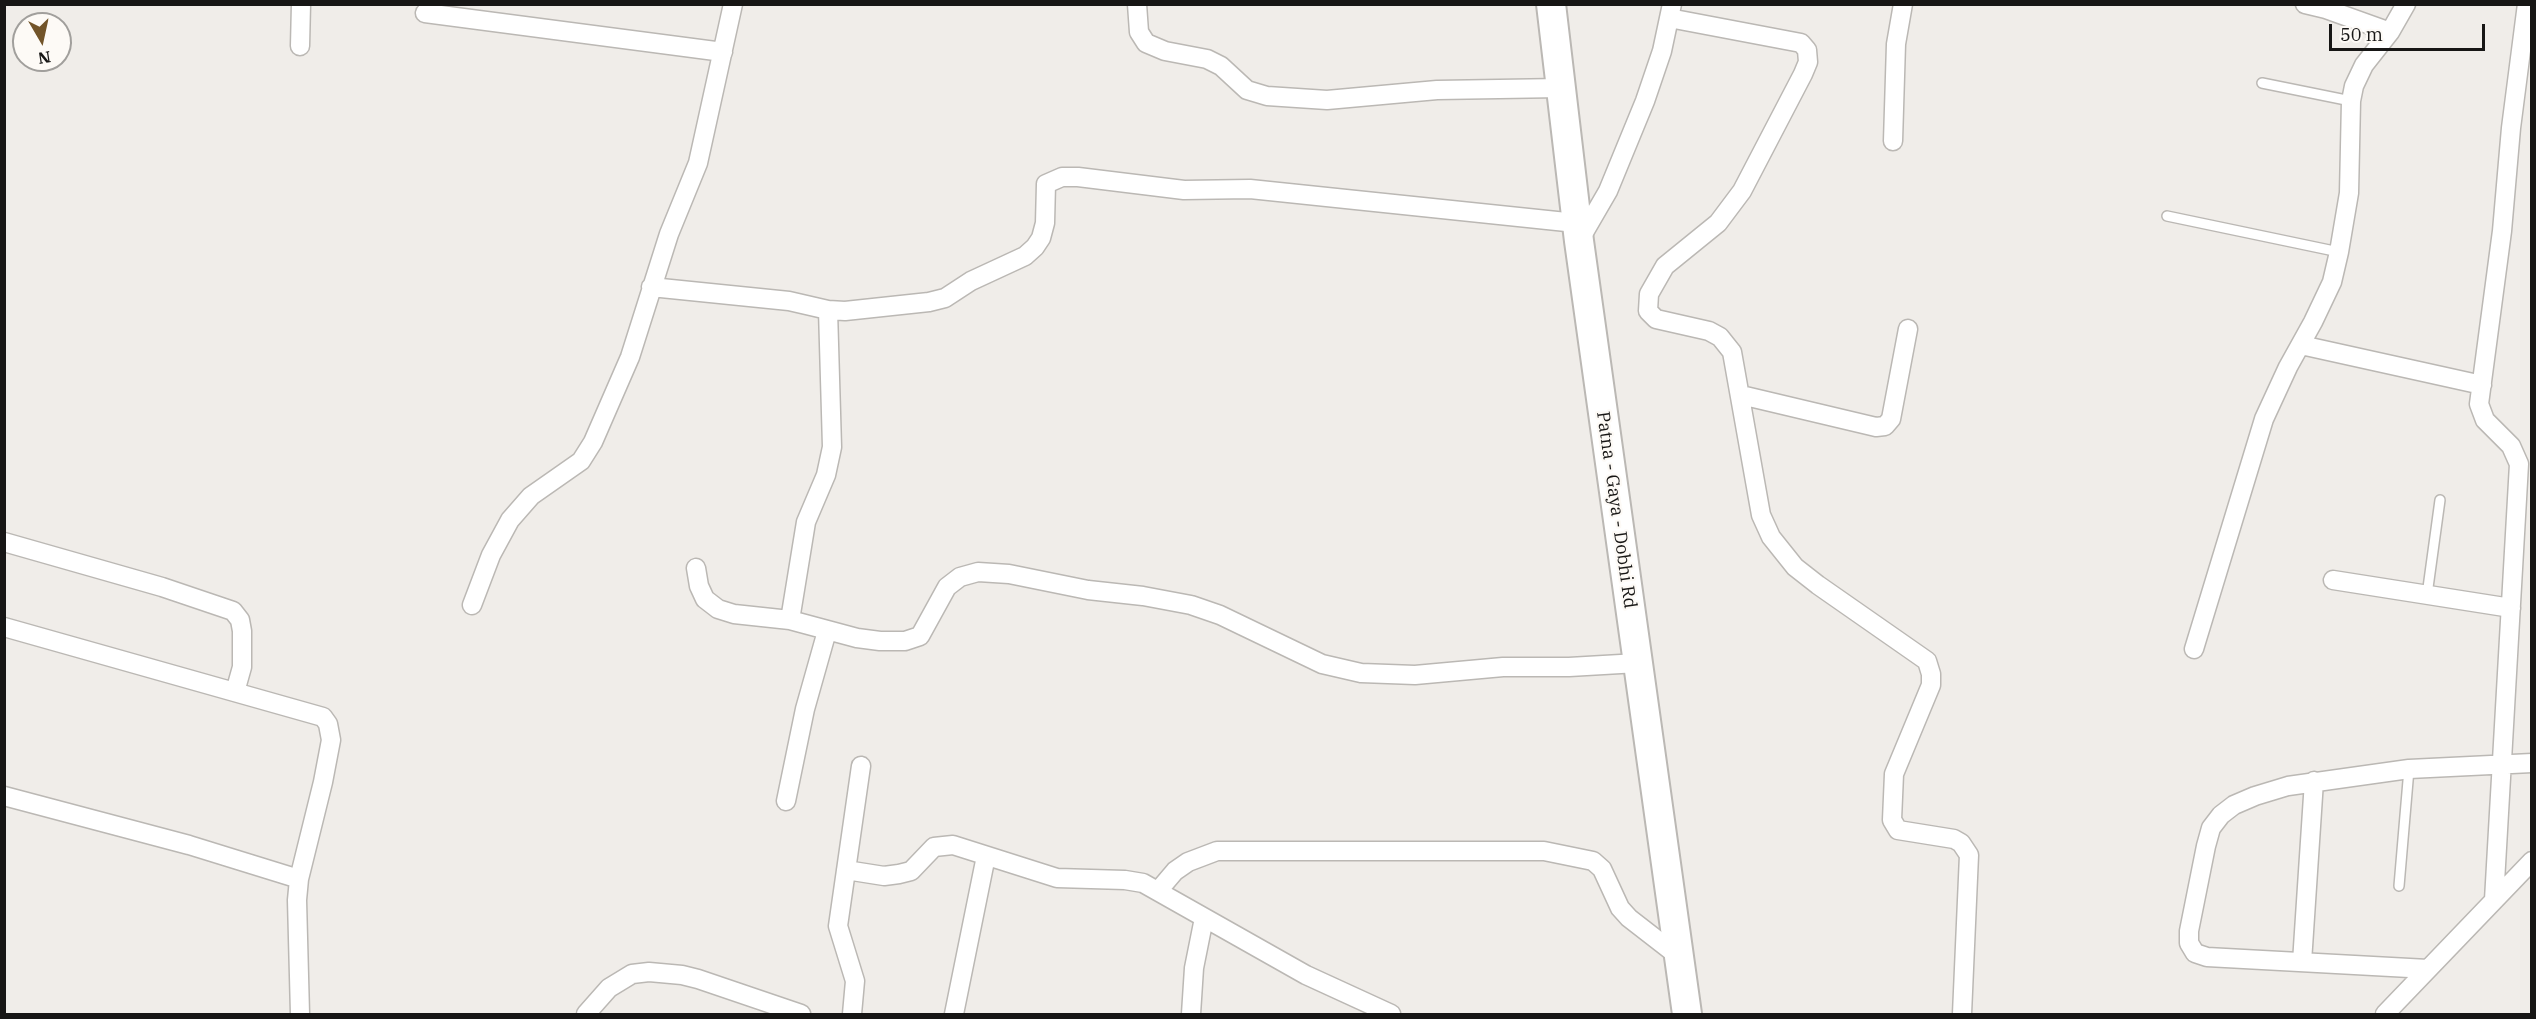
<!DOCTYPE html>
<style>
body{margin:0}
#map{position:relative;width:2536px;height:1019px;overflow:hidden;background:#f0ede9;font-family:"IBM Plex Serif",serif}
canvas{display:block}
.frame{position:absolute;inset:0;border:6px solid #171615;pointer-events:none}
.north{position:absolute;left:12px;top:12px;width:60px;height:60px;box-sizing:border-box;background:#fdfaf6;border:2px solid #a19f9c;border-radius:50%;rotate:171deg;font-size:16px;font-weight:700;line-height:24px;text-align:center;color:#171615}
.north::after{content:'';display:block;margin:auto;width:21px;height:27px;background:#725429;clip-path:polygon(50% 0,100% 100%,50% 72%,0 100%)}
.scale{position:absolute;left:2329px;top:24px;width:156px;height:27px;box-sizing:border-box;border:3px solid #171615;border-top:0;padding-left:8px;font-size:18px;line-height:21px;white-space:nowrap;color:#171615;-webkit-text-stroke:4px #fdfaf6;paint-order:stroke}
</style>
<div id="map">
<canvas width="2536" height="1019"></canvas>
<div class="frame"></div>
<div class="north">N</div>
<div class="scale">50 m</div>
</div>
<script>
const g = document.querySelector('canvas').getContext('2d');
g.lineJoin = 'round';
function shape(rows) {
  const path = new Path2D();
  for (const r of rows) {
    path.moveTo(r[0], r[1]);
    for (let i = 2; i < r.length; i += 2) path.lineTo(r[i], r[i + 1]);
  }
  return path;
}
function strokePath(path, color, width, dash) {
  g.strokeStyle = color;
  g.lineWidth = width;
  g.lineCap = dash ? 'butt' : 'round';
  g.setLineDash(dash || []);
  g.stroke(path);
}
function write(font, color, halo, rows, align = 'center') {
  g.font = font + ' "IBM Plex Serif",serif';
  g.lineWidth = 4.5;
  g.setLineDash([]);
  g.textBaseline = 'middle';
  g.strokeStyle = halo;
  g.fillStyle = color;
  for (const [text, x, y, turn = 0] of rows) {
    g.save();
    g.translate(x, y);
    g.rotate((+turn || 0) * Math.PI / 180);
    g.textAlign = isNaN(turn) ? turn : align;
    if (halo) g.strokeText(text, 0, 0);
    g.fillText(text, 0, 0);
    g.restore();
  }
}
const lane = shape([
 [2262,83,2351,101],
 [2167,216,2339,252],
 [2427,595,2440,500],
 [2399,886,2409,769]
]);
const street = shape([
 [1137,4,1139,32,1146,43,1165,51,1207,59,1221,66,1247,90,1267,96,1327,100,1437,90,1561,88],
 [2305,4,2326,9,2390,32],
 [425,13,723,52],
 [1669,18,1801,43,1807,50,1808,62,1803,74,1742,191,1718,223,1665,266,1649,294,1648,311,1656,319,1709,331,1720,337,1732,352,1761,515,1771,537,1795,567,1818,585,1927,661,1931,674,1931,685,1894,774,1892,820,1898,830,1954,839,1961,843,1969,855,1962,1014],
 [300,46,301,4],
 [1893,141,1896,44,1903,4],
 [1579,241,1608,191,1645,101,1662,51,1672,4],
 [651,287,789,301,828,310,845,311,929,302,945,298,971,281,1025,256,1035,247,1041,238,1045,223,1046,184,1062,177,1078,177,1184,190,1250,189,1576,223],
 [2301,345,2482,385],
 [1741,395,1876,427,1885,426,1891,419,1908,329],
 [4,542,162,587,233,611,240,620,242,631,242,667,235,692],
 [696,568,699,586,705,599,718,609,734,614,790,620,857,638,880,641,905,641,920,636,947,587,960,577,978,572,1009,574,1088,590,1143,596,1191,605,1220,615,1322,664,1361,673,1415,675,1503,667,1569,667,1638,663],
 [2333,580,2511,608],
 [472,605,491,555,510,520,531,496,581,461,593,442,630,357,669,234,698,163,733,4],
 [790,620,806,522,826,475,832,447,828,310],
 [4,627,323,717,328,724,331,740,323,782,299,879,297,900,300,1014],
 [2194,649,2264,419,2288,367,2313,322,2332,282,2339,252,2349,193,2351,101,2354,86,2364,65,2390,32,2406,4],
 [4,796,189,845,299,879],
 [786,801,805,709,827,631],
 [846,870,884,876,899,874,911,871,934,847,953,845,1057,878,1125,880,1143,883,1306,975,1391,1014],
 [1158,891,1175,871,1188,862,1217,851,1544,851,1593,861,1602,869,1620,908,1629,918,1678,956],
 [2494,900,2519,464,2511,446,2485,420,2479,404,2502,231,2511,128,2527,4],
 [2302,962,2314,781],
 [2428,969,2207,957,2195,953,2189,943,2189,931,2206,846,2211,828,2221,815,2234,805,2255,796,2288,786,2409,769,2532,763],
 [586,1014,609,988,632,974,649,972,682,975,698,979,801,1014],
 [852,1014,855,981,838,926,861,766],
 [954,1014,986,856],
 [1191,1014,1194,968,1204,918],
 [2385,1014,2532,861]
]);
const primary = shape([
 [1551,4,1579,241,1687,1014]
]);
const streetNames = [
 ["Patna - Gaya - Dobhi Rd",1616,510,82]
];
strokePath(lane, '#bbb8b4', 12);
strokePath(street, '#bbb8b4', 21);
strokePath(primary, '#bbb8b4', 32);
strokePath(lane, '#fff', 9);
strokePath(street, '#fff', 18);
strokePath(primary, '#fff', 28);
write('18px', '#171615', '#fdfaf6', streetNames);
</script>
